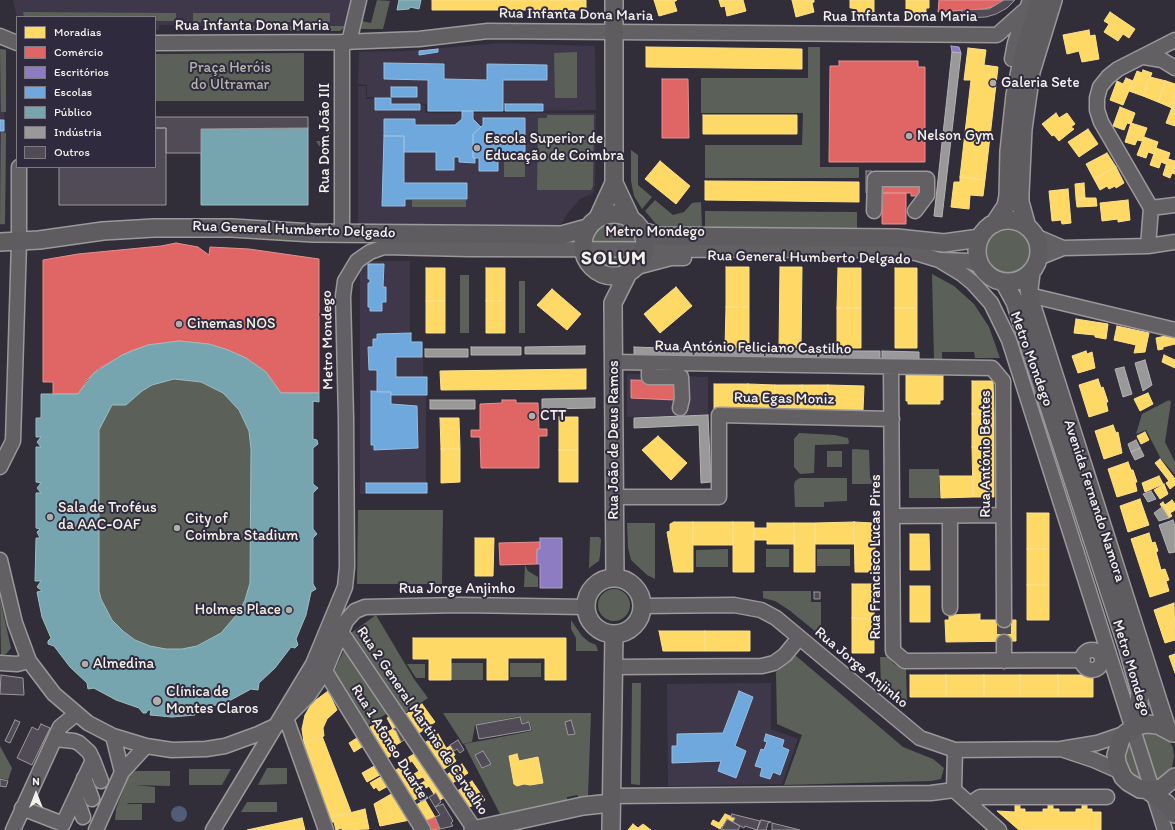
<!DOCTYPE html>
<meta charset="utf-8">
<style>
body{margin:0}
#map{position:relative;width:1175px;height:830px;overflow:hidden;background:#312e39;font-family:Itim,sans-serif}
canvas{display:block}
.legend{position:absolute;left:16px;top:16px;width:140px;height:152px;box-sizing:border-box;background:#2f2a3d;border:1px solid #7e7a81;margin:0;padding:5px 7px;list-style:none;font-size:12px;color:#f4f1e8}
.legend li{display:flex;align-items:center;gap:8px;height:20px}
.legend b{width:20px;border:1px solid #7e7a81}
.north{position:absolute;left:16px;top:774px;width:40px;height:40px;-webkit-text-stroke:3px #2f2a3d;paint-order:stroke;rotate:0deg;font-size:11px;font-weight:700;line-height:16px;text-align:center;color:#f4f1e8}
.north::after{content:'';display:block;margin:auto;width:14px;height:18px;background:#f4f1e8;clip-path:polygon(50% 0,100% 100%,50% 72%,0 100%)}
</style>
<div id="map">
<canvas width="1175" height="830"></canvas>
<ul class="legend">
<li><b style="height:11px;background:#ffd966"></b>Moradias</li>
<li><b style="height:11px;background:#e06666"></b>Comércio</li>
<li><b style="height:11px;background:#8e7cc3"></b>Escritórios</li>
<li><b style="height:11px;background:#6fa8dc"></b>Escolas</li>
<li><b style="height:11px;background:#76a5af"></b>Público</li>
<li><b style="height:11px;background:#999"></b>Indústria</li>
<li><b style="height:11px;background:#504b56"></b>Outros</li>
</ul>
<div class="north">N</div>
</div>
<script>
const g = document.querySelector('canvas').getContext('2d');
g.lineJoin = 'round';
function fillPath(path, color) {
  g.fillStyle = color;
  g.fill(path, 'evenodd');
}
function shape(rows) {
  const path = new Path2D();
  for (const r of rows) {
    if (r.length === 3) {
      path.moveTo(r[0] + r[2], r[1]);
      path.arc(r[0], r[1], r[2], 0, 2 * Math.PI);
      continue;
    }
    path.moveTo(r[0], r[1]);
    for (let i = 2; i < r.length; i += 2) path.lineTo(r[i], r[i + 1]);
  }
  return path;
}
function strokePath(path, color, width, dash) {
  g.strokeStyle = color;
  g.lineWidth = width;
  g.lineCap = dash ? 'butt' : 'round';
  g.setLineDash(dash || []);
  g.stroke(path);
}
function write(font, color, halo, rows, align = 'center') {
  g.font = font + ' Itim,sans-serif';
  g.lineWidth = 4;
  g.setLineDash([]);
  g.textBaseline = 'middle';
  g.strokeStyle = halo;
  g.fillStyle = color;
  for (const [text, x, y, turn = 0] of rows) {
    g.save();
    g.translate(x, y);
    g.rotate((+turn || 0) * Math.PI / 180);
    g.textAlign = isNaN(turn) ? turn : align;
    if (halo) g.strokeText(text, 0, 0);
    g.fillText(text, 0, 0);
    g.restore();
  }
}
const built = shape([
 [13,0,351,0,345,27,340,31,206,30,206,26,182,25,159,25,159,30,155,30,155,17,17,17],
 [499,43,595,46,596,110,427,112,427,104,391,103,391,97,367,97,367,85,358,84,359,52,408,51],
 [0,49,6,49,6,112,4,112,6,133,5,225,0,225],
 [358,86,366,86,366,99,390,99,390,105,425,105,425,113,596,113,595,186,593,193,580,199,568,213,561,224,555,227,358,226],
 [372,261,410,261,410,332,412,341,423,341,423,375,428,376,428,396,426,396,426,482,428,482,428,494,360,494,360,268],
 [627,374,708,377,708,415,627,417],
 [771,683,771,729,798,739,782,784,668,786,667,684]
]);
const green = shape([
 [377,0,390,1,383,29,361,29,362,21,371,23],
 [23,12,176,13,176,21,155,21,155,17,24,17],
 [193,13,330,13,330,22,193,22],
 [207,26,345,26,345,27,340,31,207,31],
 [808,47,820,47,820,167,859,167,859,178,705,178,705,145,802,145,803,113,701,113,701,78,808,78],
 [0,49,6,50,6,112,1,112],
 [577,52,577,98,555,98,554,53],
 [304,53,304,101,155,101,155,54],
 [327,102,330,102,330,146,319,146,316,141,327,141],
 [547,115,594,115,593,186,591,190,537,190,538,118,547,118],
 [1,132,6,133,5,224,0,224],
 [631,150,638,155,638,185,652,197,642,209,634,196,631,181],
 [504,157,525,157,525,177,504,177],
 [412,200,466,200,466,207,412,207],
 [655,200,673,215,684,212,692,203,701,202,702,227,666,228,656,224,645,211],
 [705,211,857,212,857,230,705,230],
 [610,222,626,224,632,230,638,244,590,244,597,229],
 [1009,251,23],
 [593,255,635,255,627,264,614,268,600,264],
 [932,274,954,286,974,304,989,327,1000,358,975,358,974,352,942,352,942,359,934,359],
 [460,275,469,275,469,333,460,333],
 [519,281,525,281,525,333,519,333],
 [148,345,319,402,313,402,313,439,318,444,313,448,313,484,318,488,313,493,313,529,317,534,313,538,313,584,316,589,311,592,306,615,296,639,298,645,295,648,291,647,275,668,259,683,258,690,251,689,229,701,206,708,203,714,197,710,195,710,195,715,172,717,150,715,151,710,148,710,146,713,143,713,139,708,116,700,94,689,88,689,87,683,70,667,54,646,48,644,48,641,51,638,42,617,37,592,42,591,37,587,41,581,35,581,36,538,40,538,37,532,40,529,36,528,36,493,41,492,37,488,41,483,36,482,36,447,41,447,37,442,41,437,36,437,36,418,41,418,78,394,90,377,105,364,130,351],
 [1169,400,1171,402,1165,442,1175,462,1175,475,1161,459,1146,430,1136,434,1142,414],
 [799,433,835,435,848,438,849,443,848,444,815,445,814,473,800,474,794,467,794,439],
 [853,449,869,450,870,478,873,482,873,484,852,484,852,450],
 [827,451,842,451,842,467,827,467],
 [909,469,939,469,940,498,909,498],
 [800,478,847,478,847,501,824,502,824,507,795,507,794,485,795,481],
 [358,510,443,510,442,584,357,584],
 [627,523,655,523,655,579,647,575,631,560,628,548],
 [590,537,599,537,601,539,600,555,599,561,589,568],
 [728,549,728,567,696,567,696,550],
 [766,549,789,549,789,567,766,567],
 [817,549,850,549,850,566,817,566],
 [525,565,528,571,538,577,538,587,524,587],
 [614,605,16],
 [763,591,811,591,811,602,821,602,821,636,789,610,775,601,763,598],
 [0,598,11,648,6,654,1,656],
 [376,615,414,679,428,698,402,715,351,633],
 [571,620,582,636,589,642,596,645,598,651,576,651,576,638,571,629],
 [346,646,391,711,365,727,332,676],
 [795,655,903,747,933,759,944,768,941,779,931,781,784,785,802,735,777,724,776,672],
 [880,657,888,657,894,664,906,669,907,707,881,687],
 [451,663,483,663,483,680,451,680],
 [510,663,541,663,541,677,510,677],
 [407,664,425,664,425,678,416,678],
 [632,683,641,683,640,785,631,784],
 [443,713,591,713,588,796,579,798,577,795,567,797,567,801,500,814,464,744,532,731,530,722,522,723,520,716,475,725,472,742,463,744],
 [1140,731,1154,731,1168,738,1173,748,1174,757,1172,767,1168,773,1156,781],
 [1131,739,1144,782,1137,780,1127,769,1123,755,1126,745],
 [0,746,12,768,8,780,0,778],
 [267,768,287,768,287,784,258,785],
 [189,769,231,769,222,785,189,785],
 [135,771,170,771,170,786,135,785,155,787,155,803,128,803,127,804,142,804,142,820,115,820,116,809,129,775],
 [247,802,277,802,277,812,241,812]
]);
const water = shape([
 [179,814,8]
]);
const homes = shape([
 [432,0,586,0,586,10,432,10,432,0],
 [654,0,677,0,674,2,677,11,659,16,654,0],
 [719,0,743,0,746,11,727,16,725,6,721,7,719,0],
 [792,0,814,0,814,2,812,3,814,12,796,17,792,0],
 [850,0,874,0,874,18,853,18,853,8,850,8,850,0],
 [906,0,929,0,929,8,926,8,926,17,906,17,906,0],
 [1110,12,1135,29,1129,38,1123,34,1118,41,1104,32,1109,24,1104,21,1110,12],
 [1089,30,1090,36,1095,35,1099,59,1082,62,1079,51,1067,54,1063,35,1089,30],
 [646,47,802,49,802,69,646,67,646,47],
 [968,48,986,50,984,65,998,67,985,180,960,177,971,80,964,80,968,48],
 [1143,70,1152,73,1143,96,1129,91,1137,71,1142,73,1143,70],
 [1150,77,1166,81,1158,102,1143,96,1150,77],
 [1126,78,1133,81,1123,105,1110,100,1117,81,1123,84,1126,78],
 [1166,81,1175,84,1175,100,1172,108,1158,102,1166,81],
 [1174,102,1175,102,1175,126,1166,123,1174,102],
 [1120,107,1135,113,1131,124,1127,123,1124,130,1113,126,1120,107],
 [1056,113,1059,118,1067,113,1075,124,1071,127,1074,129,1059,141,1054,135,1052,136,1042,124,1056,113],
 [703,115,797,115,797,134,703,134,703,115],
 [1131,123,1147,128,1142,141,1137,140,1135,145,1125,142,1131,123],
 [1088,129,1098,144,1079,157,1068,142,1088,129],
 [1144,137,1158,142,1154,154,1148,152,1146,158,1137,155,1144,137],
 [1156,148,1170,153,1166,164,1161,162,1159,168,1150,165,1156,148],
 [1107,153,1116,167,1094,179,1086,164,1107,153],
 [1168,159,1175,161,1175,174,1172,173,1170,178,1163,175,1168,159],
 [660,161,690,186,676,204,645,179,660,161],
 [1116,167,1124,183,1116,188,1115,186,1109,189,1107,186,1100,190,1094,179,1116,167],
 [960,177,985,180,983,196,970,195,969,209,951,207,954,182,960,182,960,177],
 [705,181,859,182,859,202,705,200,705,181],
 [1084,183,1085,198,1076,199,1075,184,1084,183],
 [1068,189,1071,223,1062,224,1061,220,1052,221,1049,191,1068,189],
 [1085,198,1096,198,1097,206,1077,207,1076,199,1085,198],
 [1128,200,1130,220,1118,222,1118,219,1102,221,1100,203,1128,200],
 [726,267,749,267,749,307,726,307,726,267],
 [780,267,802,267,801,348,779,348,780,267],
 [426,268,445,268,445,301,426,301,426,268],
 [486,268,505,268,505,301,486,301,486,268],
 [838,268,861,268,861,308,837,308,838,268],
 [895,268,917,268,917,308,895,308,895,268],
 [676,287,692,306,660,333,644,314,676,287],
 [552,289,581,314,567,330,537,305,552,289],
 [426,301,445,301,445,333,426,333,426,301],
 [486,301,505,301,505,333,486,333,486,301],
 [726,307,749,307,749,348,725,348,726,307],
 [837,308,861,308,861,348,837,348,837,308],
 [895,308,917,308,917,348,895,348,895,308],
 [1076,319,1108,324,1106,339,1095,337,1095,335,1074,333,1076,319],
 [1117,326,1149,333,1145,352,1134,353,1136,345,1114,340,1117,326],
 [1175,334,1175,344,1163,347,1163,349,1158,350,1156,338,1175,334],
 [1086,351,1087,354,1092,352,1095,368,1078,373,1072,356,1086,351],
 [1164,355,1175,360,1175,368,1162,362,1164,355],
 [586,369,586,389,441,390,440,371,586,369],
 [906,374,943,374,943,400,940,400,940,404,908,404,908,401,906,401,906,374],
 [1098,379,1101,388,1103,387,1108,402,1106,402,1108,411,1089,417,1079,385,1098,379],
 [972,381,993,381,994,414,972,414,972,381],
 [714,384,748,384,748,409,714,409,714,384],
 [748,384,775,385,775,410,748,409,748,384],
 [775,385,802,385,801,410,775,410,775,385],
 [802,385,828,385,828,411,801,410,802,385],
 [828,385,864,386,863,411,828,411,828,385],
 [1148,393,1153,404,1140,411,1134,399,1148,393],
 [972,414,994,414,994,447,972,447,972,414],
 [559,417,578,417,578,450,559,450,559,417],
 [440,418,459,418,460,449,441,449,440,418],
 [1113,425,1116,433,1118,432,1122,453,1104,459,1095,431,1113,425],
 [1145,432,1149,440,1141,444,1137,436,1145,432],
 [658,436,687,463,671,480,642,450,658,436],
 [972,447,994,447,994,497,973,497,972,447],
 [441,449,460,449,460,482,441,483,441,449],
 [559,450,578,450,578,482,559,482,559,450],
 [1160,459,1175,479,1175,485,1170,489,1166,483,1169,481,1155,463,1160,459],
 [1128,462,1131,470,1133,470,1137,482,1135,482,1137,491,1117,497,1108,469,1128,462],
 [940,476,972,476,973,497,941,498,940,476],
 [1159,476,1163,484,1145,492,1142,483,1159,476],
 [1164,484,1168,494,1160,499,1154,490,1164,484],
 [1140,499,1149,525,1128,532,1120,506,1140,499],
 [1172,500,1175,504,1175,510,1170,513,1165,505,1172,500],
 [1163,502,1172,516,1169,518,1160,504,1163,502],
 [1027,513,1049,513,1049,549,1027,549,1027,513],
 [674,522,693,522,693,572,674,572,667,532,670,531,670,524,674,522],
 [693,522,733,522,733,545,693,545,693,522],
 [733,522,754,522,754,572,733,572,733,522],
 [854,522,854,544,815,544,815,523,854,522],
 [854,522,873,523,873,530,875,531,875,572,855,572,854,522],
 [767,523,794,523,794,544,767,544,767,540,754,540,754,528,767,528,767,523],
 [794,523,815,523,815,572,794,572,794,523],
 [1149,533,1152,543,1155,542,1158,551,1156,552,1161,570,1165,569,1169,580,1166,581,1169,591,1150,597,1131,539,1149,533],
 [910,534,929,534,930,570,910,570,910,534],
 [475,538,494,538,493,576,475,576,475,538],
 [1027,549,1049,549,1049,585,1027,585,1027,549],
 [852,584,874,584,874,619,852,618,852,584],
 [1027,585,1049,585,1049,620,1027,620,1027,585],
 [910,586,930,586,930,622,910,622,910,586],
 [1174,603,1175,640,1165,643,1154,610,1174,603],
 [980,614,980,620,1016,620,1016,641,946,642,945,620,949,620,949,615,980,614],
 [852,618,874,619,874,653,852,653,852,618],
 [659,631,705,631,705,651,663,651,659,631],
 [705,631,750,631,750,651,705,651,705,631],
 [413,638,566,638,566,680,545,680,545,658,508,658,508,680,487,680,487,658,451,658,451,680,429,680,429,659,413,659,413,638],
 [1175,654,1175,673,1169,656,1175,654],
 [910,675,946,675,946,697,910,697,910,675],
 [946,675,984,675,984,697,946,697,946,675],
 [984,675,1020,675,1020,697,984,697,984,675],
 [1020,675,1058,675,1058,697,1020,697,1020,675],
 [1058,675,1093,675,1093,697,1058,697,1058,675],
 [328,691,337,710,327,719,323,728,324,736,304,743,302,729,305,715,312,703,328,691],
 [422,704,435,722,416,735,403,716,422,704],
 [394,715,400,725,393,729,387,718,394,715],
 [380,722,387,732,376,738,370,727,380,722],
 [393,729,396,731,401,742,396,745,394,742,382,749,376,738,393,729],
 [438,734,446,748,432,757,423,744,438,734],
 [322,736,351,812,330,818,304,743,322,736],
 [360,736,365,745,354,752,349,743,360,736],
 [394,742,396,746,393,748,396,753,387,758,382,749,394,742],
 [450,746,455,755,453,756,456,761,441,771,432,757,450,746],
 [419,751,428,766,419,771,412,761,407,764,404,760,419,751],
 [517,754,519,761,538,757,543,783,530,785,524,784,517,786,514,784,509,756,517,754],
 [378,764,383,773,367,782,362,773,378,764],
 [462,764,468,773,451,784,445,776,462,764],
 [405,765,412,776,401,782,394,771,405,765],
 [428,766,434,775,425,780,423,777,418,779,414,774,428,766],
 [384,775,390,785,379,791,376,787,374,789,370,783,384,775],
 [434,775,437,781,426,788,424,784,421,786,420,784,434,775],
 [412,776,418,785,407,791,401,782,412,776],
 [437,781,442,789,434,794,429,786,437,781],
 [472,781,485,800,467,808,456,792,472,781],
 [418,785,424,794,413,801,407,791,418,785],
 [442,789,447,796,440,800,436,793,442,789],
 [393,793,410,820,380,826,374,804,393,793],
 [425,800,435,817,425,821,416,805,425,800],
 [1015,804,1020,804,1020,809,1025,809,1025,812,1043,812,1043,809,1048,809,1048,805,1053,805,1053,809,1059,809,1059,812,1076,812,1076,809,1082,809,1082,805,1087,805,1087,809,1092,809,1092,812,1101,812,1101,830,1019,830,997,811,1015,812,1015,804],
 [365,809,369,829,342,830,342,828,336,830,334,822,331,822,330,818,365,809],
 [725,814,735,818,733,822,727,819,720,829,711,824,713,820,719,823,725,814],
 [302,818,305,830,247,830,302,818],
 [633,824,638,828,643,824,651,830,628,830,633,824]
]);
const shops = shape([
 [939,0,1004,0,998,5,985,9,938,12,939,0],
 [839,61,918,61,918,67,925,67,925,162,829,162,830,66,839,66,839,61],
 [662,79,688,79,689,138,662,138,662,79],
 [882,184,923,184,923,196,911,196,911,193,882,193,882,184],
 [882,193,906,193,906,224,882,224,882,193],
 [176,243,198,247,209,255,210,247,249,249,319,259,319,393,281,393,266,372,246,358,228,350,209,344,179,341,148,345,130,351,98,369,87,380,78,394,53,394,53,382,43,382,43,260,78,254,161,246,176,243],
 [631,380,675,381,675,400,631,398,631,380],
 [502,400,516,400,516,403,538,403,539,429,547,429,547,436,539,436,539,468,481,468,480,437,471,437,471,430,480,430,480,404,502,403,502,400],
 [540,542,540,549,537,549,537,564,500,565,499,543,540,542],
 [435,817,440,829,431,830,425,821,435,817]
]);
const offices = shape([
 [951,46,959,47,961,53,952,52,951,46],
 [540,538,562,538,562,588,540,588,540,564,537,564,537,549,540,549,540,538]
]);
const schools = shape([
 [438,49,438,52,419,55,419,51,438,49],
 [384,63,444,64,444,79,487,80,487,64,547,65,547,80,503,80,503,111,428,111,428,80,384,79,384,63],
 [391,87,417,87,417,97,391,97,391,87],
 [375,98,391,98,391,104,420,104,420,110,375,110,375,98],
 [505,104,543,104,543,111,505,111,505,104],
 [462,111,473,111,473,119,481,127,473,134,473,158,475,158,475,163,459,162,459,157,454,157,454,170,436,170,436,152,404,152,404,136,384,136,384,119,415,119,415,125,455,125,462,119,462,111],
 [483,118,525,118,525,153,498,153,498,171,479,171,479,158,473,158,473,134,483,125,483,118],
 [0,120,4,120,4,131,0,131,0,120],
 [384,136,404,136,404,183,467,183,467,199,405,199,405,206,382,206,384,136],
 [368,264,384,264,383,287,386,287,386,302,382,302,382,311,370,311,370,307,368,307,368,283,370,283,370,279,368,279,368,264],
 [411,333,411,342,422,342,422,357,396,357,396,377,427,377,427,395,391,395,391,392,377,392,377,370,369,370,368,347,373,347,373,339,377,339,377,334,411,333],
 [371,391,391,392,391,404,417,406,418,448,374,450,374,445,371,445,371,391],
 [366,483,427,483,427,493,366,493,366,483],
 [739,691,753,697,735,746,746,751,736,778,718,771,721,761,672,763,672,746,677,746,677,734,723,733,739,691],
 [766,734,784,740,782,747,789,750,780,775,773,772,770,779,760,776,762,768,755,766,761,749,764,750,767,742,764,741,766,734]
]);
const public = shape([
 [399,0,421,0,419,9,410,7,409,9,397,10,399,0],
 [308,128,308,205,201,205,201,129,308,128],
 [179,341,209,344,228,350,246,358,266,372,281,393,319,393,319,402,313,401,313,439,317,440,318,444,313,448,313,484,318,488,313,493,313,529,317,534,313,538,313,584,316,589,311,592,306,615,296,639,298,645,295,648,291,647,275,668,259,683,258,690,251,689,229,701,206,708,206,712,203,714,197,710,194,710,195,715,172,717,150,715,151,710,148,710,146,713,143,713,139,708,116,700,94,688,88,689,87,683,70,667,54,646,48,644,48,641,51,638,42,617,37,592,42,591,37,587,41,581,35,581,36,538,40,538,37,532,40,529,36,528,36,493,41,493,37,488,41,483,36,482,36,447,41,447,37,442,41,437,36,437,36,418,41,418,41,394,78,394,94,373,122,355,148,345,179,341],
 [174,379,201,382,223,393,239,410,249,431,251,449,250,583,245,600,239,612,221,633,197,646,182,649,166,649,150,646,135,640,123,631,112,620,101,599,99,591,99,430,112,405,126,405,142,391,152,385,174,379]
]);
const industry = shape([
 [952,52,961,53,942,217,934,216,952,52],
 [585,346,585,354,525,354,525,347,585,346],
 [471,347,521,347,521,355,471,355,471,347],
 [634,347,692,349,692,357,634,356,634,347],
 [425,349,468,349,468,357,425,357,425,349],
 [695,349,764,350,763,359,695,358,695,349],
 [766,350,817,351,816,360,766,359,766,350],
 [820,351,880,351,880,360,820,359,820,351],
 [882,351,919,352,919,361,882,360,882,351],
 [1145,360,1152,385,1143,391,1135,363,1145,360],
 [1124,367,1132,394,1123,397,1115,369,1124,367],
 [595,398,595,408,542,409,542,399,595,398],
 [430,400,475,400,475,409,430,409,430,400],
 [708,415,711,482,701,483,699,425,634,428,634,418,708,415],
 [1136,440,1140,448,1131,452,1128,444,1136,440],
 [1140,448,1144,456,1135,460,1131,452,1140,448],
 [1151,491,1156,499,1148,502,1143,494,1151,491],
 [1162,507,1169,518,1159,521,1154,513,1162,507],
 [1173,520,1175,526,1175,552,1169,553,1159,525,1173,520],
 [425,794,428,798,421,802,418,798,425,794]
]);
const building = shape([
 [1004,0,1015,0,1007,8,996,14,986,17,962,18,962,10,989,9,1004,0],
 [155,117,308,117,308,128,201,129,201,153,166,153,166,128,155,128,155,117],
 [155,128,166,128,166,205,59,205,59,167,155,167,155,128],
 [866,171,872,171,872,193,866,193,866,171],
 [814,592,820,592,820,599,814,599,814,592],
 [1,675,23,678,24,695,0,694,1,675],
 [520,717,522,724,529,722,531,730,479,739,476,725,520,717],
 [15,720,20,722,10,743,5,741,15,720],
 [571,720,575,734,568,735,565,722,571,720],
 [41,724,50,728,32,765,17,758,32,727,38,730,41,724],
 [400,725,408,737,401,742,396,731,393,729,400,725],
 [458,740,464,750,460,753,457,749,454,751,450,745,458,740],
 [483,751,491,764,482,768,475,755,483,751],
 [0,779,8,781,6,787,0,786,0,779],
 [436,793,441,802,435,807,429,797,436,793],
 [443,804,453,821,451,823,453,826,440,829,435,817,440,815,435,807,443,804],
 [732,814,760,821,757,830,745,826,744,828,733,822,735,818,731,817,732,814],
 [727,819,740,826,738,830,721,830,727,819],
 [761,820,771,822,768,823,766,830,757,830,761,820],
 [772,823,800,830,772,830,772,823]
]);
const minorTunnel = shape([
 [1004,620,1004,642]
]);
const minor = shape([
 [0,36,17,43],
 [342,42,342,233],
 [349,42,359,0],
 [155,43,342,42,419,39,488,31,997,35,1024,11],
 [1144,57,1162,60,1175,68],
 [1012,59,1015,43,1030,0],
 [1151,208,1175,205],
 [874,211,875,179,927,179,927,195,915,211],
 [1035,236,1063,248],
 [1148,246,1151,208,1101,122,1097,110,1097,98,1100,87,1108,77,1118,69,1175,40],
 [1038,258,1063,248,1148,246,1175,242],
 [941,260,968,261,981,266],
 [637,267,671,258,684,258],
 [1029,295,1175,330],
 [614,362,992,368,1003,381,1004,620],
 [649,363,649,377,681,377,682,399,680,408],
 [891,367,893,651,905,661,1083,660],
 [0,467,13,441,19,242,19,167],
 [615,497,719,497,719,415,892,419],
 [893,516,1003,515],
 [950,516,950,608],
 [0,560,15,623,29,661,54,694,88,723,113,736,146,746,172,750,206,749,225,746,258,734,275,726,286,718,308,696,325,671,346,621,355,611,365,607,460,605,586,607],
 [642,606,734,605,761,610,776,618,920,738,955,750,1061,749,1097,743,1126,733],
 [341,632,475,830],
 [1004,642,1004,661],
 [1092,660,10],
 [0,663,17,664,29,661],
 [613,667,762,666,774,663,785,655,799,638],
 [325,671,423,830],
 [286,718,326,830],
 [113,736,122,772],
 [955,750,954,790,999,830],
 [1064,750,1094,760,1119,771],
 [93,760,101,781],
 [84,778,92,799],
 [611,796,931,793,954,790],
 [76,797,83,817],
 [970,804,980,797,1107,797],
 [22,808,63,824,93,760,89,752,79,743,74,741,55,739],
 [13,830,60,727,76,714],
 [96,830,122,772,146,746],
 [213,830,313,664,345,587,347,567,346,418,343,296,345,281,357,261,370,252,384,247,469,249,884,250,916,253,939,260,962,274,973,283,991,303,1009,340,1165,830]
]);
const major = shape([
 [614,183,631,219],
 [614,245,31],
 [598,218,614,183,614,0],
 [1008,251,31],
 [994,224,1006,206,1008,196,1009,151,1015,95,1024,51,1040,0],
 [1027,227,1020,202,1020,193,1023,129,1031,72,1053,0],
 [642,231,659,236,897,238,944,243,980,238],
 [0,242,39,240,103,231,154,228,232,228,313,233,562,235,587,228],
 [1031,273,1029,289,1031,303,1167,729],
 [1004,282,1015,302,1128,649,1140,692,1137,726],
 [615,578,613,303,628,273],
 [614,606,28],
 [1173,733,1158,725,1147,724,1137,726,1126,733,1121,739,1116,755,1117,763,1123,777,1128,782,1140,789,1154,790,1163,787,1175,777],
 [1147,790,1166,803,1175,814],
 [473,830,583,806,611,803],
 [611,830,614,634]
]);
const markers = [
 [993,83,4,"#b0adab"],
 [909,136,4,"#b0adab"],
 [477,148,4,"#b0adab"],
 [179,324,4,"#b0adab"],
 [532,416,4,"#b0adab"],
 [50,517,4,"#b0adab"],
 [177,528,4,"#b0adab"],
 [289,610,4,"#b0adab"],
 [85,664,4,"#b0adab"],
 [157,701,5,"#b0adab"]
];
const streetNames = [
 ["Rua Infanta Dona Maria",576,15,1],
 ["Rua Infanta Dona Maria",900,17],
 ["Rua Infanta Dona Maria",252,26],
 ["Rua Dom João III",325,138,-90],
 ["Rua General Humberto Delgado",294,230,2],
 ["Metro Mondego",655,232],
 ["Rua General Humberto Delgado",809,258,1],
 ["Metro Mondego",328,340,-91],
 ["Rua António Feliciano Castilho",753,348,1],
 ["Metro Mondego",1031,359,70],
 ["Rua Egas Moniz",784,399,1],
 ["Rua João de Deus Ramos",614,440,-90],
 ["Rua António Bentes",986,454,-90],
 ["Avenida Fernando Namora",1094,501,72],
 ["Rua Francisco Lucas Pires",876,557,-90],
 ["Rua Jorge Anjinho",457,589],
 ["Rua Jorge Anjinho",861,668,40],
 ["Metro Mondego",1131,668,73],
 ["Rua 2 General Martins de Carvalho",422,721,56],
 ["Rua 1 Afonso Duarte",389,742,58]
];
const parkNames = [
 ["Praça Heróis",230,68],
 ["do Ultramar",230,85]
];
const poiNames = [
 ["Galeria Sete",1001,83],
 ["Nelson Gym",917,136],
 ["Escola Superior de",485,139],
 ["Educação de Coimbra",485,156],
 ["Cinemas NOS",187,324],
 ["CTT",540,416],
 ["Sala de Troféus",58,508],
 ["da AAC-OAF",58,525],
 ["City of",185,519],
 ["Coimbra Stadium",185,536],
 ["Holmes Place",281,610,"right"],
 ["Almedina",93,664],
 ["Clínica de",166,692],
 ["Montes Claros",166,709]
];
const districtNames = [
 ["SOLUM",614,259]
];
fillPath(built, '#3f384b');
fillPath(green, '#5b6158');
fillPath(water, '#515c77');
fillPath(homes, '#ffd966');
strokePath(homes, '#fce08d', 1);
fillPath(shops, '#e06666');
strokePath(shops, '#e6908d', 1);
fillPath(offices, '#8e7cc3');
strokePath(offices, '#ad9fce', 1);
fillPath(schools, '#6fa8dc');
strokePath(schools, '#97bee0', 1);
fillPath(public, '#76a5af');
strokePath(public, '#9cbcc0', 1);
fillPath(industry, '#999');
strokePath(industry, '#b4b3b1', 1);
fillPath(building, '#504b56');
strokePath(building, '#9a989b', 1);
strokePath(minorTunnel, '#4e4b53', 14, [14, 7]);
strokePath(minor, '#9a989b', 17);
strokePath(major, '#9a989b', 20);
strokePath(minor, '#626063', 14);
strokePath(major, '#5f5c5f', 17);
for (const [x, y, r, color] of markers) {
  const dot = new Path2D();
  dot.arc(x, y, r, 0, 2 * Math.PI);
  g.fillStyle = color;
  g.fill(dot);
  strokePath(dot, '#2f2a3d', 1.5);
}
write('15px', '#f4f1e8', '#2f2a3d', streetNames);
write('15px', '#b2b4a9', '#2f2a3d', parkNames);
write('15px', '#f4f1e8', '#2f2a3d', poiNames, 'left');
g.letterSpacing = '1px';
write('bold 19px', '#f4f1e8', '#2f2a3d', districtNames);
g.letterSpacing = '0px';
</script>
